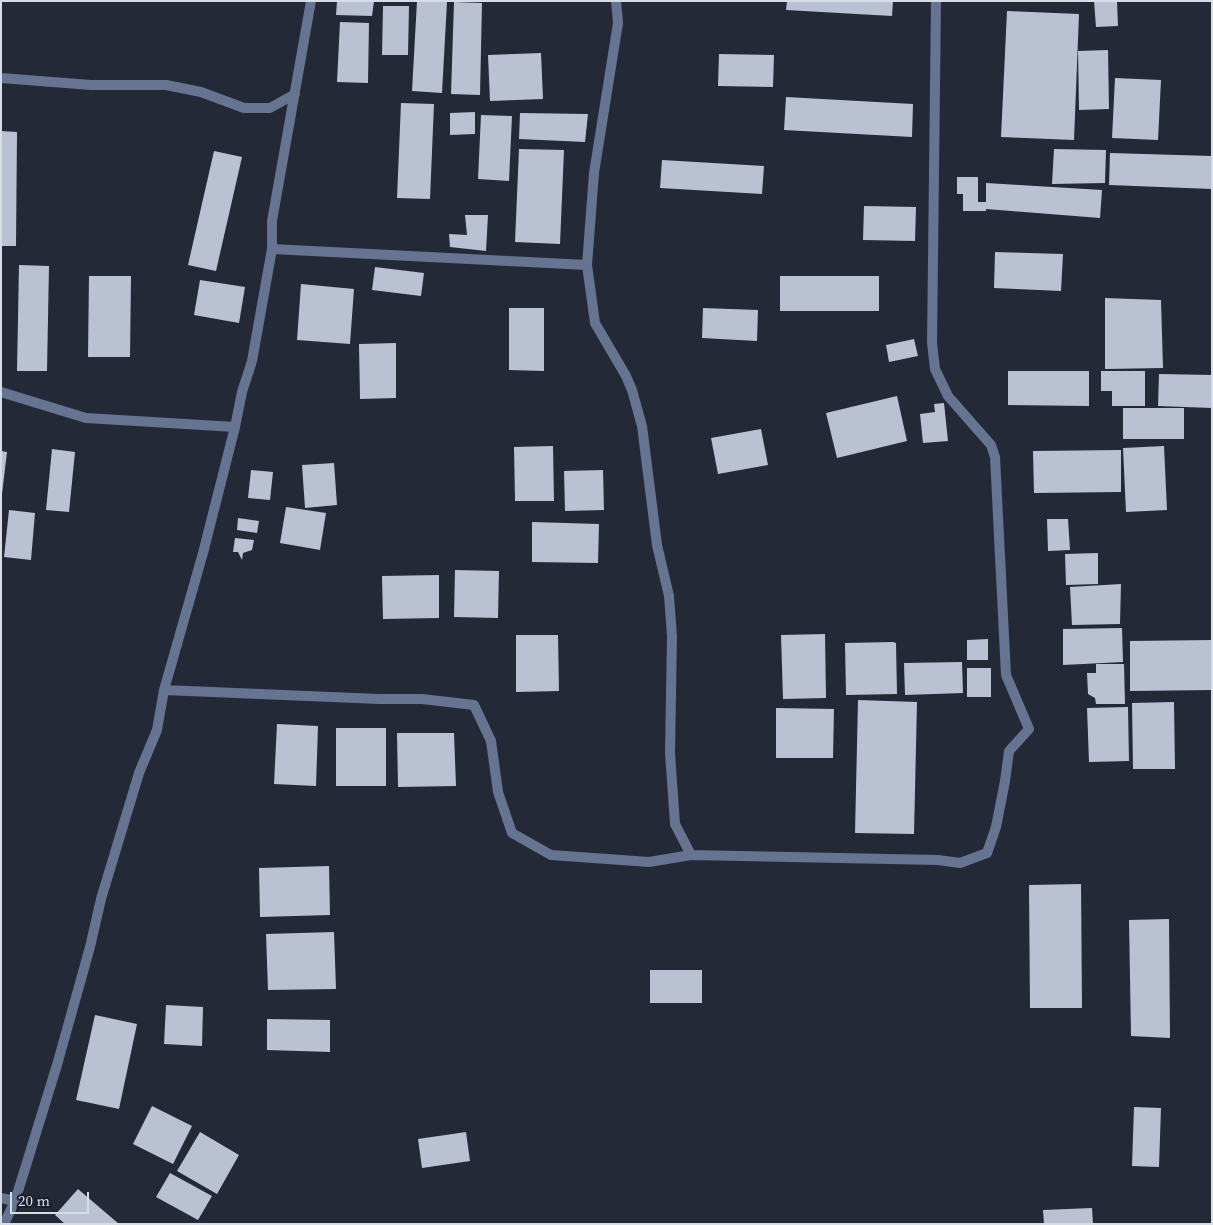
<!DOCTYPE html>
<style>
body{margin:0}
#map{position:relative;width:1213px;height:1225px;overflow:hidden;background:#232937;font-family:"Source Serif 4",serif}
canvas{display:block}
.frame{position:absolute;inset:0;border:2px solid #d8dce5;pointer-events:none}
.scale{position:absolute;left:10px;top:1192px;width:79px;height:22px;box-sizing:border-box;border:2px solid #d8dce5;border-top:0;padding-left:6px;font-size:15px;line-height:18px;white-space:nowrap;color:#d8dce5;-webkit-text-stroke:4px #191f2c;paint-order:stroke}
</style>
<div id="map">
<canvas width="1213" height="1225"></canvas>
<div class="frame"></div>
<div class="scale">20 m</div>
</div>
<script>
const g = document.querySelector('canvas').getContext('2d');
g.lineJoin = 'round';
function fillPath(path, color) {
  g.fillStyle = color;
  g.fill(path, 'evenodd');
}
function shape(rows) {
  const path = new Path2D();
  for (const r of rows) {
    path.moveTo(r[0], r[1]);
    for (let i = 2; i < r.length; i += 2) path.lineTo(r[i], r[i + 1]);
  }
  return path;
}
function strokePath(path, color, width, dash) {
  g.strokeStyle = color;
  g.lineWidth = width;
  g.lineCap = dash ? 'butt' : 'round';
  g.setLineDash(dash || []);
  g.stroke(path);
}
const building = shape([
 [337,1,374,1,372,16,336,15],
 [417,1,447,2,442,93,412,91],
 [787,1,893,1,892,16,786,10],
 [1094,1,1117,1,1118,26,1096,27],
 [454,2,482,3,480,95,451,94],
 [383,6,409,6,408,55,382,55],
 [1007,11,1079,14,1074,140,1001,137],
 [340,22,369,23,368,83,337,82],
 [1108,50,1109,109,1079,110,1078,51],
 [541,53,543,99,490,101,488,55],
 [719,54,774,55,773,87,718,86],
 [1115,78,1161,80,1158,140,1112,138],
 [786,97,913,104,912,137,784,130],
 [401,103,434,104,430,199,397,198],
 [475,112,475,134,450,135,450,113],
 [520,113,588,114,585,142,519,139],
 [481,115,512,116,509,181,478,179],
 [1,131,17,132,16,246,1,246],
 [519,149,564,150,560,244,515,242],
 [1054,149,1106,150,1105,183,1052,184],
 [214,151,242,157,216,271,188,265],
 [1110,153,1212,156,1212,189,1109,185],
 [662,160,764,166,762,194,660,188],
 [957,177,978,177,978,202,986,202,986,183,1102,190,1100,218,986,209,986,211,963,211,963,194,957,194],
 [864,206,916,207,915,241,863,240],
 [465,215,488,215,486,251,450,247,449,234,467,235],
 [995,252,1063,254,1061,291,994,288],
 [19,265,49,266,47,371,17,371],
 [375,267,424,273,421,296,372,290],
 [89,276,131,276,130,357,88,357],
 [780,276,879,276,879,311,780,311],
 [200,280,245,287,239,323,194,315],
 [301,284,354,289,350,344,297,340],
 [1105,298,1161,300,1163,368,1105,369],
 [509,308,544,308,544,371,509,370],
 [703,308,758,310,757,341,702,338],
 [914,339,918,356,889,362,886,345],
 [396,343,396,398,360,399,359,344],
 [1008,371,1089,371,1089,406,1008,405],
 [1101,371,1145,371,1145,406,1112,406,1112,391,1101,391],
 [1159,374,1212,375,1212,408,1158,406],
 [897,396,907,441,837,458,826,413],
 [944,403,948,441,923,443,920,414,935,412,934,404],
 [1123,408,1184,408,1184,439,1123,439],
 [761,429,768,465,718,474,711,438],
 [553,446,554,501,515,501,514,447],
 [1164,446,1167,510,1126,512,1123,448],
 [52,449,75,452,69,512,46,510],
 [1121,450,1121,492,1034,493,1033,451],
 [1,451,7,452,2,494,1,494],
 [334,463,337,505,305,508,302,465],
 [251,470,273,472,270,500,248,498],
 [603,470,604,510,565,511,564,471],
 [286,507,326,513,320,550,280,543],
 [9,510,35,513,31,560,4,557],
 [238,518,259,521,257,533,237,530],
 [1047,519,1068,519,1070,550,1048,551],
 [532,522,599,524,598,563,532,562],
 [235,538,254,540,252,550,243,553,242,560,238,552,233,552],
 [1098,553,1098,584,1066,585,1065,554],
 [455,570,499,571,498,618,454,617],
 [439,575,439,618,383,619,382,576],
 [1121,584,1120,624,1072,625,1070,587],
 [1122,628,1123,662,1063,665,1063,629],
 [825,634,826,698,783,699,781,635],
 [516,635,558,635,559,691,516,692],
 [988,639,988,660,967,660,967,640],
 [1212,640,1212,690,1130,691,1130,641],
 [893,642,896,643,897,694,846,695,845,643],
 [962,662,963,693,905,695,904,663],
 [1096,664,1124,664,1125,704,1096,704,1095,698,1088,694,1087,673,1096,673],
 [967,668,991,668,991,697,967,697],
 [858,700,917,702,914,834,855,833],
 [1174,702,1175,769,1133,769,1132,703],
 [1128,707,1129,761,1089,762,1087,708],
 [776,708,834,709,833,758,776,758],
 [277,724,318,726,316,786,274,784],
 [336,728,386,728,386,786,336,786],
 [397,733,454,733,456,786,398,787],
 [329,866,330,915,260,917,259,868],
 [1081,884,1082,1008,1030,1008,1029,885],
 [1169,919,1170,1038,1131,1036,1129,920],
 [334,932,336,989,268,990,266,934],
 [650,970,702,970,702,1003,650,1003],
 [166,1005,203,1007,202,1046,164,1044],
 [95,1015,137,1024,119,1109,76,1100],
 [267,1019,330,1020,330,1052,267,1050],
 [152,1106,192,1126,173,1164,133,1144],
 [1134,1107,1161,1108,1159,1167,1132,1166],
 [200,1132,239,1155,217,1194,177,1171],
 [466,1132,470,1161,422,1168,418,1139],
 [170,1173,212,1196,198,1220,156,1197],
 [78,1189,119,1224,65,1224,55,1215],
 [1092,1208,1093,1224,1044,1224,1043,1210]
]);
const street = shape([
 [616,1,618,23,594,173,587,265,595,323,626,376,632,390,642,426,657,545,669,596,672,636,670,753,675,824,691,855],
 [1,78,91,85,166,85,201,92,244,108,270,108,295,94],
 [272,249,587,265],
 [1,392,86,418,235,427],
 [164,690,379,699,422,699,474,705,491,741,498,792,512,833,551,855,649,862,691,855,938,860,960,863,987,853,996,827,1005,781,1009,751,1029,729,1006,675,995,457,991,445,948,396,935,369,932,343,936,1],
 [1,1198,15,1201],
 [4,1224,15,1201,57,1065,90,947,101,899,139,773,157,730,164,690,203,553,235,427,242,392,252,361,272,249,272,221,311,1]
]);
fillPath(building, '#b9c1d3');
strokePath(street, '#667391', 10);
</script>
